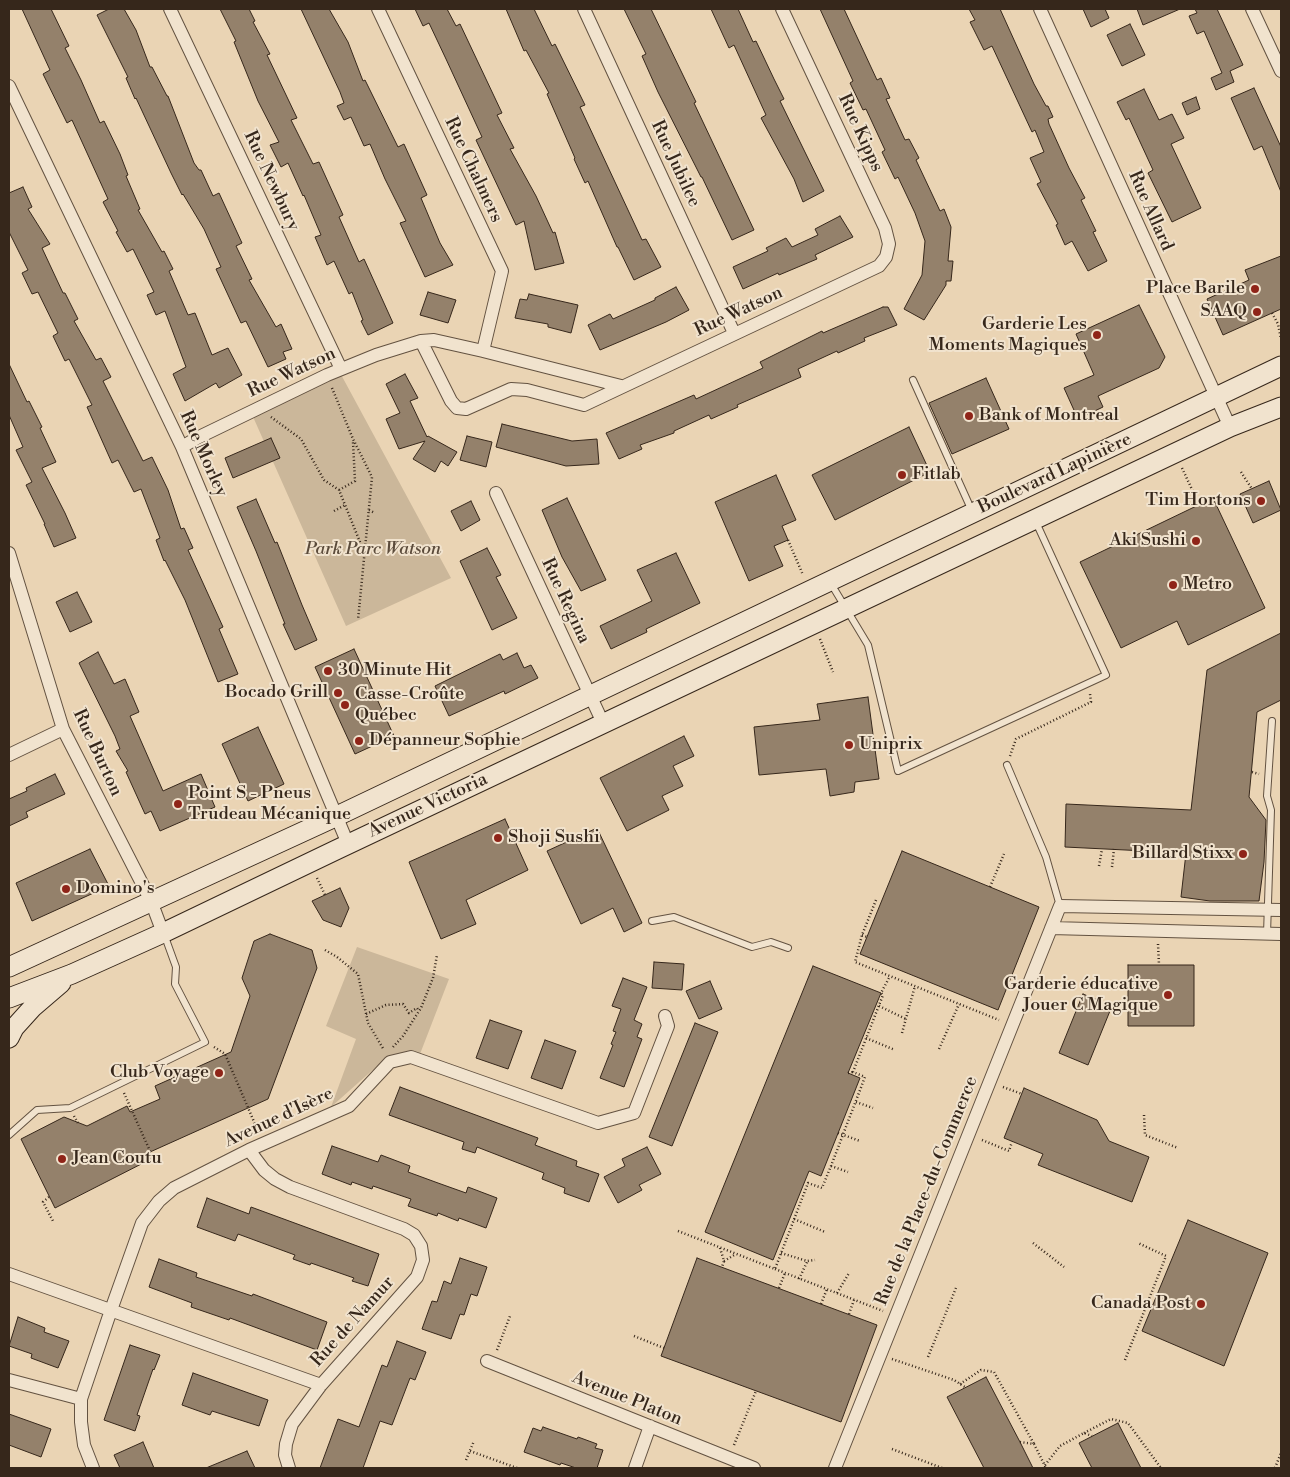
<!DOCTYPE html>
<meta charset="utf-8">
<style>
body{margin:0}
#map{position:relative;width:1290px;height:1477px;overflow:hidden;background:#ead4b4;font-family:"Libre Bodoni",serif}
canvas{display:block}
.frame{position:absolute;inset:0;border:10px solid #36271b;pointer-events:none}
</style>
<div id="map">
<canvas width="1290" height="1477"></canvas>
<div class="frame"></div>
</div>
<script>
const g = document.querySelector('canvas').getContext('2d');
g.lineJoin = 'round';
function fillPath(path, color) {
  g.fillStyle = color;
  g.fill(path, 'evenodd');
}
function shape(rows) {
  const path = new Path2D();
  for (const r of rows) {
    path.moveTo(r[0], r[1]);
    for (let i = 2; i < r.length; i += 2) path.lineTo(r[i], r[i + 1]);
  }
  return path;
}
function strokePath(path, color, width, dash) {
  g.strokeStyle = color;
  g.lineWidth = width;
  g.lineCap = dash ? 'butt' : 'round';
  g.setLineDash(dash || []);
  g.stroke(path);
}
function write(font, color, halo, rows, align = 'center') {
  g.font = font + ' "Libre Bodoni",serif';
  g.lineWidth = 4;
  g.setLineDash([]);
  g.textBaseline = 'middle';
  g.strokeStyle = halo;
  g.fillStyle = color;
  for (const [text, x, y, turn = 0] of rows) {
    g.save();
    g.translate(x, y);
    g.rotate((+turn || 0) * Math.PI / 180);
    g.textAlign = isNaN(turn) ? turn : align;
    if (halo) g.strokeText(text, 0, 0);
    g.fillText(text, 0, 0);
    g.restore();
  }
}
const green = shape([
 [338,369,451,578,346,626,250,410],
 [357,947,449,979,420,1054,385,1059,331,1107,356,1039,326,1026]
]);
const building = shape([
 [22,9,51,9,69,46,65,48,81,80,100,123,104,121,120,154,128,175,126,176,140,209,138,210,162,252,164,251,173,269,169,271,188,315,195,313,212,355,228,348,242,375,219,388,216,383,185,401,173,374,186,367,165,311,156,315,147,295,154,292,133,249,127,252,116,232,118,231,103,202,108,199,72,120,67,123,43,74,50,70,22,9],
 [109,9,124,9,136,30,150,67,152,67,167,96,168,96,194,163,199,170,201,170,213,196,219,193,242,243,236,246,252,279,249,280,276,327,281,324,292,349,283,352,286,359,268,367,246,321,241,323,216,269,221,267,204,229,183,194,182,195,171,173,136,98,135,99,126,78,128,77,97,15,109,9],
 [220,9,249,9,255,21,253,22,270,54,267,55,297,118,291,120,313,164,319,162,343,215,339,217,359,262,364,259,393,323,368,335,361,321,363,320,352,292,349,294,334,261,327,265,315,237,321,235,304,195,303,196,288,163,281,167,270,145,279,142,258,101,234,42,236,41,220,9],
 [301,9,329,9,348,42,363,81,365,80,398,147,404,144,427,195,421,198,440,243,453,265,425,277,400,223,406,221,385,179,370,144,364,146,351,117,344,120,337,106,344,103,340,92,301,9],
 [415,9,447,9,456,26,460,24,502,113,497,115,514,148,510,149,536,196,553,233,555,232,564,263,535,270,524,221,516,225,476,140,482,137,446,59,429,23,423,26,415,9],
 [506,9,534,9,552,46,555,44,585,105,580,107,642,240,646,239,661,267,634,280,618,247,617,247,588,181,585,183,574,159,575,158,547,94,549,93,526,50,524,51,506,9],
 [624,9,651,9,696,102,694,103,754,230,732,240,702,177,701,177,658,92,642,56,646,54,624,9],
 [711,9,738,9,753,42,756,41,774,79,784,99,780,101,824,191,803,202,794,179,761,118,766,115,734,45,729,48,711,9],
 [820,9,844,9,877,80,881,78,890,98,886,99,905,140,909,139,919,158,916,160,940,211,944,209,951,227,948,261,953,261,951,281,946,281,946,285,924,320,904,309,922,275,925,241,915,213,898,177,895,179,882,152,885,150,866,109,863,110,850,83,853,81,820,9],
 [969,9,1000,9,1034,84,1046,106,1048,106,1053,117,1048,119,1049,124,1069,168,1085,198,1081,200,1096,231,1093,232,1107,261,1088,271,1072,241,1065,245,1056,225,1058,224,1037,184,1041,182,1030,158,1044,152,1035,130,1032,132,992,46,984,50,970,22,975,20,969,9],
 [1083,9,1105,9,1109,18,1091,27,1083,9],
 [1137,9,1180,9,1143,25,1137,9],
 [1195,9,1217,9,1243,65,1230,71,1234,82,1216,90,1211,78,1222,73,1204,31,1197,34,1189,16,1197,13,1195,9],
 [1130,24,1145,55,1122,66,1107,35,1130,24],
 [1254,88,1281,147,1281,192,1262,146,1254,150,1231,98,1254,88],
 [1144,89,1159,120,1172,114,1184,138,1171,144,1201,208,1172,222,1148,173,1153,170,1129,118,1126,120,1117,102,1144,89],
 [1196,97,1200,109,1187,115,1182,103,1196,97],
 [23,187,32,207,28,209,50,244,42,248,63,293,65,293,78,319,74,321,96,360,101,358,111,377,103,381,143,461,152,457,168,490,181,529,184,528,193,548,188,550,223,627,219,629,238,674,218,682,185,600,165,560,164,561,156,540,160,538,141,489,134,492,118,460,112,463,87,407,92,405,69,359,65,361,53,336,58,333,38,292,32,294,22,273,28,270,9,232,9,193,23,187],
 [840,216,853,237,815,255,817,259,779,275,778,273,743,289,733,267,768,251,766,248,786,238,792,247,818,235,815,229,840,216],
 [1281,256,1281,309,1223,335,1207,299,1249,280,1245,270,1281,256],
 [676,287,689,310,666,322,600,350,588,325,610,314,613,319,655,300,655,298,676,287],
 [428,292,456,300,448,323,420,315,428,292],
 [529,294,578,305,571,333,548,327,548,324,515,318,520,299,527,300,529,294],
 [1139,305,1165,357,1159,368,1098,396,1103,407,1078,419,1064,388,1094,375,1076,334,1139,305],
 [883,307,888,307,897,325,864,338,865,341,838,353,837,351,798,369,801,377,737,405,738,407,711,419,709,415,674,431,674,433,640,445,642,449,619,459,606,433,694,395,696,399,763,368,760,362,822,331,823,333,883,307],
 [9,364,27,402,29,401,42,427,40,428,56,462,42,468,65,513,76,538,54,547,44,524,45,524,26,485,32,482,16,450,23,447,9,415,9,364],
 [405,374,418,398,410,401,427,437,428,436,457,452,448,466,441,461,435,472,413,459,425,441,399,449,386,419,400,413,386,384,405,374],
 [986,378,1009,429,952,454,929,403,986,378],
 [502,424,572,441,597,439,599,464,566,466,496,447,502,424],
 [909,427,930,472,835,520,812,475,909,427],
 [467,436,492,442,486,467,460,460,467,436],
 [271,438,280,458,233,478,225,458,271,438],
 [776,475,796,520,782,526,788,540,774,546,783,566,749,581,715,502,776,475],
 [1269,481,1281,510,1253,523,1240,494,1269,481],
 [567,498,606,580,581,591,562,557,542,510,567,498],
 [1213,498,1265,608,1188,645,1177,621,1121,648,1080,562,1213,498],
 [256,499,275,543,277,542,302,605,317,640,295,650,283,624,285,624,256,551,237,507,256,499],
 [471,501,480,520,461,531,451,511,471,501],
 [487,548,501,575,496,577,517,618,492,630,460,561,487,548],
 [676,553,700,603,646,629,647,632,611,649,600,626,652,601,637,570,676,553],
 [77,592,92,622,70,632,56,602,77,592],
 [1281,633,1281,700,1257,712,1249,797,1266,820,1264,862,1259,901,1210,901,1181,897,1186,853,1065,847,1066,804,1191,810,1207,670,1281,633],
 [354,649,394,736,355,754,315,667,354,649],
 [98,652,114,684,125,679,139,712,130,716,163,791,201,774,215,807,160,831,151,811,145,814,126,772,128,771,116,751,120,749,115,736,79,663,98,652],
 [517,653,524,668,531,665,538,678,505,694,504,691,449,716,435,686,500,654,503,660,517,653],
 [868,697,879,779,855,782,854,792,830,796,826,769,759,775,754,727,820,720,817,704,868,697],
 [258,727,284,784,248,801,222,744,258,727],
 [684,736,694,756,673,766,683,786,662,796,669,810,627,831,600,778,684,736],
 [55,774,65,794,26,812,28,817,9,826,9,799,27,791,26,788,55,774],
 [505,819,528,870,466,900,476,924,441,939,409,862,505,819],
 [597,828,642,923,624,932,613,908,581,924,547,851,597,828],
 [90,849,109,886,32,921,16,883,90,849],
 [902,851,1039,907,998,1010,860,954,902,851],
 [340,888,349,908,341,927,323,920,312,901,340,888],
 [270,934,312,950,317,968,268,1099,150,1152,153,1158,55,1208,21,1139,64,1117,87,1126,127,1106,130,1112,160,1099,155,1086,231,1052,250,996,242,978,254,941,270,934],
 [654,962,684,964,682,990,652,988,654,962],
 [1128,965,1194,965,1194,1026,1128,1026,1128,965],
 [813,966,881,993,848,1073,860,1078,821,1176,809,1171,773,1260,705,1232,813,966],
 [623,978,647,987,634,1020,642,1024,637,1037,642,1039,624,1087,600,1078,613,1045,611,1044,616,1032,613,1031,621,1009,612,1006,623,978],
 [710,981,722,1009,699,1019,686,991,710,981],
 [1083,994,1112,1006,1088,1065,1059,1053,1083,994],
 [490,1020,522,1031,508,1069,476,1058,490,1020],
 [695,1023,718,1032,672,1146,649,1137,695,1023],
 [545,1040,576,1051,562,1089,531,1078,545,1040],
 [400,1087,538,1138,535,1145,577,1161,576,1166,599,1174,589,1202,564,1193,565,1188,542,1179,544,1173,477,1147,475,1153,462,1149,464,1142,389,1115,400,1087],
 [1024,1088,1097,1120,1109,1141,1149,1157,1132,1202,1038,1165,1043,1154,1004,1138,1024,1088],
 [332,1146,378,1162,381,1155,410,1166,408,1172,438,1183,466,1193,468,1187,497,1198,486,1228,459,1218,458,1221,438,1213,437,1216,408,1206,411,1199,373,1186,372,1189,352,1182,351,1185,322,1174,332,1146],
 [647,1147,661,1174,639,1185,642,1190,618,1203,604,1177,625,1166,622,1159,647,1147],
 [207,1198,249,1214,251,1207,379,1254,368,1286,352,1281,354,1278,311,1263,310,1265,293,1259,295,1255,238,1234,235,1241,197,1227,207,1198],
 [1188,1220,1268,1253,1224,1366,1142,1331,1188,1220],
 [460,1258,487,1267,477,1296,471,1294,464,1315,460,1314,451,1339,422,1329,432,1301,437,1302,444,1281,451,1284,460,1258],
 [697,1258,877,1325,841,1422,661,1356,697,1258],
 [159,1259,197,1273,196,1277,252,1296,253,1294,327,1322,317,1350,230,1318,229,1320,191,1307,192,1303,149,1287,159,1259],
 [18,1317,45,1328,44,1332,69,1341,58,1368,31,1358,32,1354,9,1346,18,1317],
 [397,1341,426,1352,415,1380,410,1378,392,1425,380,1421,363,1468,320,1468,338,1419,359,1427,382,1365,387,1367,397,1341],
 [130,1345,160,1355,154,1370,153,1369,137,1415,140,1416,135,1431,104,1420,130,1345],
 [193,1373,268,1400,259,1426,212,1411,210,1415,182,1405,193,1373],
 [986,1377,1020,1442,1033,1468,984,1468,947,1397,986,1377],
 [9,1414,51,1429,41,1457,9,1445,9,1414],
 [1118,1423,1141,1468,1092,1468,1079,1443,1118,1423],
 [543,1427,577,1439,578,1437,597,1444,595,1448,603,1450,597,1468,576,1468,561,1463,560,1465,524,1452,533,1428,541,1431,543,1427],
 [143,1442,154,1468,120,1468,114,1455,143,1442],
 [247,1451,255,1468,206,1468,247,1451]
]);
const path = shape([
 [1272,313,1278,324,1281,339],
 [332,388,353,439,372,477,358,620],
 [271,417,301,439,324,480,339,490,364,552],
 [1182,468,1195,496],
 [1241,472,1252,489],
 [339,490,355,481,353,442],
 [369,510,375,513],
 [334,511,345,505],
 [788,540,803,575],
 [820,639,833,672],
 [1010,756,1016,739,1091,702,1090,694],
 [1252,772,1259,774],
 [1099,866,1102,849],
 [1112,867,1114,849],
 [317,878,325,895],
 [990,887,1004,854],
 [876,900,862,935,855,962,999,1020],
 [862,935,867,937],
 [1158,944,1159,965],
 [325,950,337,957,358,974,368,1023,384,1050],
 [879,1006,906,1019],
 [366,1014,386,1005,403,1004,409,1013,417,1008,419,1011],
 [902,1033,915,986],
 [866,1038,895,1050],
 [214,1047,225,1054,258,1131],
 [393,1047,403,1036,421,1008,433,978,437,955],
 [939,1049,959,1004],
 [170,1069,173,1077],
 [848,1073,853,1072],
 [1003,1087,1022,1094],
 [124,1093,154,1160],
 [856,1102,873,1108],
 [1144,1115,1145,1135,1178,1148],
 [74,1116,78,1123],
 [838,1133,860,1141],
 [982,1140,1009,1151,1012,1142],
 [831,1166,848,1172],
 [49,1197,43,1202,54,1223],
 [794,1219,825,1232],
 [678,1231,775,1269,808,1183,822,1188,831,1166,865,1077,853,1072,883,995,881,993,890,976],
 [1033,1243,1064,1267],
 [720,1248,724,1261,722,1267],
 [781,1253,807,1261,815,1260],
 [724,1261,736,1254],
 [775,1269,883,1311],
 [799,1279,807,1262],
 [779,1288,785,1273],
 [837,1293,849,1273],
 [1137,1298,1147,1303],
 [821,1304,827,1289],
 [849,1314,854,1300],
 [634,1336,664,1348],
 [497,1350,510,1316],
 [928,1357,956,1288],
 [892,1359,954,1380,965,1387],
 [1125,1360,1166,1256,1138,1243],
 [960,1384,981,1370,994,1372,1034,1444],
 [1084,1433,1111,1419,1128,1423,1161,1468],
 [1020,1442,1034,1444,1046,1468],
 [734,1445,756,1391],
 [892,1449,942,1468],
 [470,1451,517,1468],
 [466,1460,474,1441],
 [1045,1465,1060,1446,1084,1433,1092,1436],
 [1275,1468,1281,1453]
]);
const lane = shape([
 [913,380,972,511],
 [830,582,868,645,898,771,1106,675,1035,520],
 [1007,765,1046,857,1060,906],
 [652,921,674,917,752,947,771,942,788,948],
 [1267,934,1271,810,1267,796,1272,721],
 [9,1135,37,1110,70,1108,205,1042,175,984,176,967,164,934]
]);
const street = shape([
 [170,9,341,369],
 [378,9,502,271,483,351],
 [584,9,734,333],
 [1040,9,1230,427],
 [1252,9,1281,71],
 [9,86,182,447,348,844],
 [421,341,451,401,457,408,466,409,511,389,527,390,584,405,879,266,886,257,889,244,885,228,782,9],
 [182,447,197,438,327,375,376,355,421,341,434,340,483,351,621,386],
 [496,493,603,723],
 [9,553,63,729,151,901,163,933],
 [9,755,63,729],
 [1051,928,1281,934],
 [249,1150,264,1170,275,1179,290,1187,404,1229,414,1235,421,1246,423,1260,417,1277,321,1385,292,1424,286,1444,285,1455,289,1468],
 [9,1274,321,1385],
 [487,1361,754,1468],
 [9,1380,81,1399],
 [93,1468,84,1445,81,1422,81,1399,111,1310,142,1223,159,1201,174,1188,249,1150,349,1106,390,1062,411,1057,598,1123,634,1113,668,1026,665,1016],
 [635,1468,650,1426],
 [835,1468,1060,906,1281,910]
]);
const secondary = shape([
 [9,967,335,817,1281,366],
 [9,998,72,974,163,933,336,850,1230,427,1281,407],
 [9,1038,14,1028,33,1007,61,983]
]);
const markers = [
 [1255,289,5,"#8f2418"],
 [1257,312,5,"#8f2418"],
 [1097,335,5,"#8f2418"],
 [969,416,5,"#8f2418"],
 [902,475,5,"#8f2418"],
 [1261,501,5,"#8f2418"],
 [1196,541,5,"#8f2418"],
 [1173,585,5,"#8f2418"],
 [328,671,5,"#8f2418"],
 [338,693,5,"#8f2418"],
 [345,705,5,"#8f2418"],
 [359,741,5,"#8f2418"],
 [849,745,5,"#8f2418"],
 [178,804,5,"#8f2418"],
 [498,838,5,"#8f2418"],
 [1243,854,5,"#8f2418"],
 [66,889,5,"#8f2418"],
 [1168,995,5,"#8f2418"],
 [219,1073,5,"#8f2418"],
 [62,1159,5,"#8f2418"],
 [1201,1304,5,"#8f2418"]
];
const streetNames = [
 ["Rue Kipps",860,133,65],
 ["Rue Jubilee",675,164,65],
 ["Rue Chalmers",473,170,65],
 ["Rue Newbury",271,181,65],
 ["Rue Allard",1150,211,66],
 ["Rue Watson",739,312,-25],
 ["Rue Watson",292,373,-25],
 ["Rue Morley",203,454,66],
 ["Boulevard Lapinière",1055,474,-25],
 ["Rue Regina",565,601,65],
 ["Rue Burton",97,753,65],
 ["Avenue Victoria",428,806,-25],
 ["Avenue d'Isère",279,1118,-25],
 ["Rue de la Place-du-Commerce",927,1191,-68],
 ["Rue de Namur",353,1322,-48],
 ["Avenue Platon",627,1399,22]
];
const poiNames = [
 ["Place Barile",1245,289,"right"],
 ["SAAQ",1247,312,"right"],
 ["Garderie Les",1087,325,"right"],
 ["Moments Magiques",1087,346,"right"],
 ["Bank of Montreal",979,416],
 ["Fitlab",912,475],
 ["Tim Hortons",1251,501,"right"],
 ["Aki Sushi",1186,541,"right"],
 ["Metro",1183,585],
 ["30 Minute Hit",338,671],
 ["Bocado Grill",328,693,"right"],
 ["Casse-Croûte",355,695],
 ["Québec",355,716],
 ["Dépanneur Sophie",369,741],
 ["Uniprix",859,745],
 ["Point S - Pneus",188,794],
 ["Trudeau Mécanique",188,815],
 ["Shoji Sushi",508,838],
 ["Billard Stixx",1233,854,"right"],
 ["Domino's",76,889],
 ["Garderie éducative",1158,985,"right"],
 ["Jouer C Magique",1158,1006,"right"],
 ["Club Voyage",209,1073,"right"],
 ["Jean Coutu",72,1159],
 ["Canada Post",1191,1304,"right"]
];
const parkNames = [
 ["Park Parc Watson",373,550]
];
fillPath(green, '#cbb79a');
fillPath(building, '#94816b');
strokePath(building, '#36271b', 1);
strokePath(lane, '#635241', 8);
strokePath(street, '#635241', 14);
strokePath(secondary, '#36271b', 21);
strokePath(path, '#36271b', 2.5, [1, 2.5]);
strokePath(lane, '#f1e3ce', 6);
strokePath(street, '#f1e3ce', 12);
strokePath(secondary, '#f1e3ce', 19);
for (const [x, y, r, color] of markers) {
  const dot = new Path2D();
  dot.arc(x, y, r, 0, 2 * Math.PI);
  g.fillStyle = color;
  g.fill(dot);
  strokePath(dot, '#f1e3ce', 2);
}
write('18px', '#36271b', '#f1e3ce', streetNames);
write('18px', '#36271b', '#f1e3ce', poiNames, 'left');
write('italic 18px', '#5b4b3b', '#f1e3ce', parkNames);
</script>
